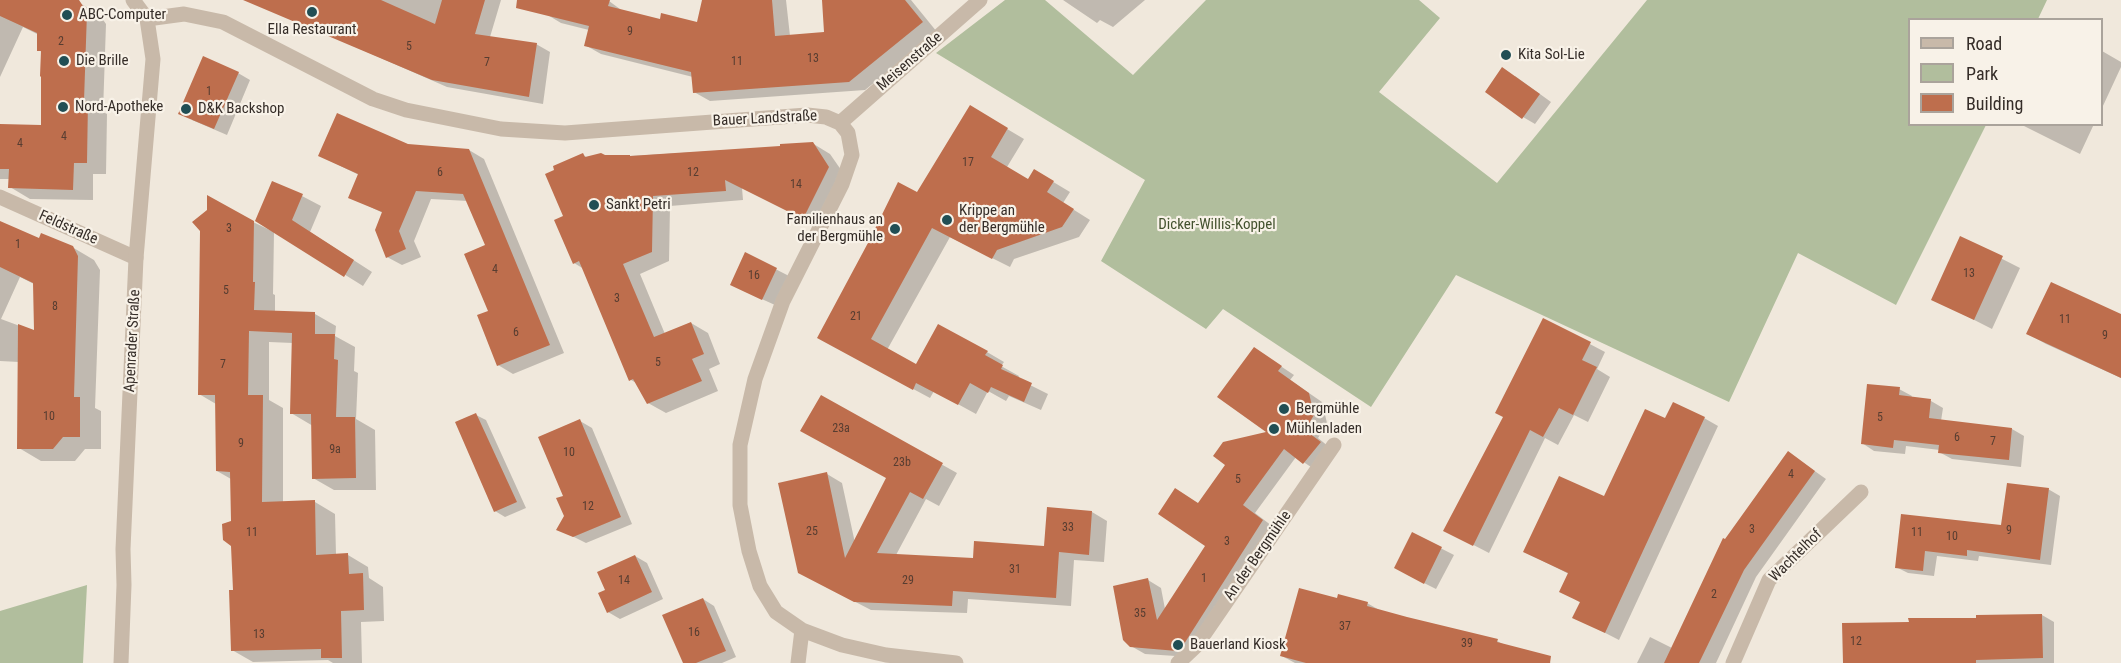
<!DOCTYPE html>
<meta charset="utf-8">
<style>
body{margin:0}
#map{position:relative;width:2121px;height:663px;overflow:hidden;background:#f0e8dc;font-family:"Roboto Condensed",sans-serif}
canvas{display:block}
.legend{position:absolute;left:1908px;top:18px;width:195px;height:108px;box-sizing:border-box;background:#f8f2e8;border:2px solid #aaa39b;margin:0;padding:8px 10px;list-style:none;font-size:18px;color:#352d28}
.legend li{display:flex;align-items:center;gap:12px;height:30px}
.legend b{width:30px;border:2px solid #aaa39b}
</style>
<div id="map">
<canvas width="2121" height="663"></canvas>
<ul class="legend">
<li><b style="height:8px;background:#c8b9a9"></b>Road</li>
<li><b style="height:16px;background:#b1be9d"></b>Park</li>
<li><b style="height:16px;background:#be6e4d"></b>Building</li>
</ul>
</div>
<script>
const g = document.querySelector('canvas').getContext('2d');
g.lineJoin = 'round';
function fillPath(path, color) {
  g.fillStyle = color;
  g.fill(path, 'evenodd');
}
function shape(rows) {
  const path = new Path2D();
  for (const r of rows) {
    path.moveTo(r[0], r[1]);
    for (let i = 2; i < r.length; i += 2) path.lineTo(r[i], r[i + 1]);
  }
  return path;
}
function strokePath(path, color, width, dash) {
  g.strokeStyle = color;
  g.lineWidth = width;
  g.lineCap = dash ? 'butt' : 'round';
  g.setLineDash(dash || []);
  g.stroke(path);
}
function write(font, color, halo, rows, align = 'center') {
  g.font = font + ' "Roboto Condensed",sans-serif';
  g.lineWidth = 4.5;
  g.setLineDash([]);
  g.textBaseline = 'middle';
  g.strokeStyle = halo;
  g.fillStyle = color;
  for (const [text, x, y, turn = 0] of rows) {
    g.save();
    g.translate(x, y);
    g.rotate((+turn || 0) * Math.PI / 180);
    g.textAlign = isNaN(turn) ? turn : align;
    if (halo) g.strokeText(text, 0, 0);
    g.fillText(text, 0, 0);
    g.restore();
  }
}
const green = shape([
 [1005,0,1045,0,1133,75,1206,0,1419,0,1440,18,1379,92,1497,183,1647,0,2047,0,2038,19,1910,20,1910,124,1986,125,1896,305,1798,253,1729,402,1456,275,1371,407,1223,309,1206,329,1101,261,1145,180,936,53],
 [87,585,83,663,0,663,0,611]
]);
const shadow = shape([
 [0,0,74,0,99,14,106,24,103,112,107,114,106,174,93,174,93,200,30,199,10,187,10,179,0,179,0,126,42,126,42,52,38,50,39,35,23,27,0,77],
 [248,0,501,0,490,37,536,44,550,52,543,104,447,87],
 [549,0,604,0,609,1,624,12,661,20,698,24,704,0,786,0,790,36,826,34,824,0,911,0,937,32,865,90,710,101,694,92,693,77,601,54,585,45,589,30,561,23,546,14],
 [1063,0,1145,0,1113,27,1100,20,1097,23],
 [2102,51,2121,62,2121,67,2102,108],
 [238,73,250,80,227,135,192,120],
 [1515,76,1551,102,1535,124,1523,117],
 [970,107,1024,139,1007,167,1029,181,1035,171,1070,192,1063,203,1090,220,1079,237,1014,259,1010,267,950,237,887,350,917,366,987,352,1004,362,1001,366,1019,376,1018,379,1048,394,1041,410,1009,396,1006,401,988,391,976,414,934,391,930,398,835,347,918,194],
 [2020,124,2094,124,2080,154],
 [812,143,830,154,846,177,821,227,742,188,743,200,670,206,669,261,640,274,665,334,691,323,708,333,720,364,709,369,718,391,666,413,648,403,638,384,631,380,584,269,574,263,565,217,583,155,588,158,630,156,782,147],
 [407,146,469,150,484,159,564,353,513,374,498,365,490,312,487,246,468,201,431,199,414,241,421,257,402,265,387,257,383,213,350,197,359,175,320,156],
 [302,196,321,206,310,232,372,272,363,286,257,220],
 [0,222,39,240,72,247,94,260,100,270,95,408,101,411,101,449,85,449,75,461,41,461,19,448,19,362,0,361],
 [20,277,34,284,36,332,1,319],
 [253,222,274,232,273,294,275,295,275,313,315,314,336,326,335,336,355,347,354,371,358,373,356,419,375,430,376,490,334,490,313,478,313,426,291,413,293,343,269,342,269,400,283,408,283,503,315,502,335,514,336,555,348,555,368,567,369,578,383,587,384,621,361,622,362,663,333,663,328,660,253,662,232,650,234,592,231,479,217,471,216,404,199,394],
 [1961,238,2020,268,1992,329,1933,299],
 [746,254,789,276,775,305,744,291],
 [2121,315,2121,378,2046,344,2028,334],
 [1544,320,1605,352,1597,369,1610,377,1588,422,1574,415,1558,445,1545,438,1489,553,1460,538,1505,417],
 [1255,349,1294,375,1290,380,1322,402,1327,423,1318,438,1334,451,1317,471,1296,457,1255,513,1276,529,1191,657,1145,654,1131,646,1148,580,1161,588,1165,609,1207,545,1199,504,1269,433],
 [1899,389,1912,396,1911,398,1931,401,1943,408,1941,421,2012,429,2024,436,2021,467,1952,459,1939,452,1940,450,1906,446,1905,454,1874,451,1862,443],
 [821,397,957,473,939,506,926,499,896,555,974,559,1046,548,1092,512,1107,521,1104,562,1074,560,1071,606,968,599,967,613,871,610,815,581,827,474,842,483,855,543,888,478],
 [476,415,486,420,526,508,505,517,495,511],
 [1704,418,1718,426,1619,640,1574,617,1581,603,1561,591,1569,574,1525,552,1605,498,1666,420],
 [580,421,592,428,632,524,586,543,558,529,565,516,564,497],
 [1789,453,1826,479,1756,577,1716,663,1637,663,1650,637,1672,648,1725,541],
 [2048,489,2060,496,2051,565,1979,556,1978,561,1937,556,1934,576,1908,573,1896,567,1902,515,2003,527],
 [1413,534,1454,555,1436,589,1408,575],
 [635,556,647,563,663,599,620,619,608,612,607,591],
 [703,599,714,606,736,657,722,663,684,663],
 [1338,600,1367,603,1381,611,1497,641,1505,645,1533,653,1551,663,1295,663,1282,656],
 [2042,615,2054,622,2054,663,1844,663,1910,624]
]);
const building = shape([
 [0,0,79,0,87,12,84,101,88,101,87,163,74,163,73,190,8,188,9,169,0,169,0,124,41,125,41,77,40,76,41,51,37,51,37,33,0,16],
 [243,0,381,0,435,24,442,0,485,0,475,34,537,43,529,97,432,80],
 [517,0,610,0,608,6,660,19,661,13,697,22,702,0,772,0,775,36,824,32,822,0,905,0,923,22,849,82,693,93,691,72,584,46,589,26,516,8],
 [203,56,239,72,214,129,178,114],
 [1502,67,1540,94,1522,119,1485,92],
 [970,105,1008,128,991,157,1028,179,1034,169,1054,181,1047,192,1074,209,1062,227,997,250,992,259,932,228,871,339,916,364,938,324,988,351,985,355,1003,365,1001,369,1032,383,1024,402,991,387,988,393,970,383,958,405,916,383,913,390,817,338,869,241,898,182,917,192],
 [337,113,408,144,469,149,550,345,497,366,477,315,488,311,464,254,485,245,463,194,416,191,399,231,406,249,386,258,375,230,382,212,348,198,358,174,318,156],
 [813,142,829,167,803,219,725,180,726,191,653,196,652,252,623,264,654,337,691,322,704,354,692,359,702,381,647,404,633,379,629,381,579,261,573,264,554,220,563,216,545,174,554,170,553,166,583,153,585,157,601,153,605,155,630,155,630,156,780,146,780,144],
 [272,181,303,194,292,220,354,260,344,277,255,221],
 [207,195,254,221,253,282,255,282,254,310,315,312,315,334,335,334,334,359,338,360,336,417,355,417,356,478,312,479,311,414,290,414,292,333,249,331,248,395,263,395,262,502,315,500,316,555,348,553,349,574,363,573,364,610,341,611,342,658,321,658,321,649,231,651,229,590,233,590,231,546,223,540,222,524,231,521,230,472,216,471,215,395,198,395,200,231,192,222,207,210],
 [0,221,39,238,41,233,73,246,78,256,74,397,80,397,80,437,63,437,53,449,17,449,18,324,34,330,33,283,0,267],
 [1960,236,2003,256,1974,320,1931,300],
 [745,252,777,268,762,300,730,285],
 [2051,282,2121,314,2121,378,2026,334],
 [1543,318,1591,342,1582,360,1597,367,1573,415,1559,408,1543,437,1530,430,1473,546,1443,531,1503,417,1495,413],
 [1254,347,1282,366,1278,371,1309,393,1314,415,1305,430,1321,442,1303,464,1284,449,1243,505,1263,520,1184,644,1177,651,1130,647,1123,640,1113,586,1148,578,1157,620,1205,546,1158,514,1175,488,1198,503,1225,465,1213,456,1223,442,1266,432,1217,397],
 [1867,384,1900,387,1899,395,1931,399,1929,418,2012,428,2009,460,1938,453,1939,445,1894,440,1893,448,1861,444],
 [821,395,943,463,923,499,910,492,877,553,973,558,974,541,1044,546,1047,507,1092,511,1089,555,1059,552,1056,598,953,591,952,606,854,602,798,573,778,483,827,472,845,558,886,478,800,431],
 [1673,402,1705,417,1605,633,1572,618,1580,602,1559,592,1568,573,1523,552,1559,476,1604,496,1645,409,1665,418],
 [476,413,517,502,494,512,455,422],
 [580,419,621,517,573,537,556,530,564,516,556,498,563,496,538,437],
 [1788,451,1815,471,1744,570,1699,663,1664,663,1723,538,1725,539],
 [2007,483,2049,488,2040,560,1967,550,1967,556,1925,551,1923,571,1895,568,1901,514,2001,525],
 [1412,532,1442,547,1424,584,1394,568],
 [635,555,652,592,607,613,598,593,605,590,597,572],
 [1299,588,1337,598,1338,594,1368,602,1367,606,1407,617,1498,639,1497,642,1551,656,1550,663,1306,663,1280,656],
 [703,598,726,651,696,663,683,663,662,615],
 [2042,614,2043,658,1976,660,1976,663,1843,663,1842,623,1909,622,1908,618,1976,618,1976,615]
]);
const minor = shape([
 [147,19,184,14,223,22,373,99,406,110,501,129,565,133,807,115,826,117,840,123,848,133,852,155,842,184,783,301,755,379,740,445,740,505,749,551,760,586,776,612,802,630,842,645,886,655,956,663],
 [840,123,980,0],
 [0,197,136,258],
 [798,663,802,630],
 [1178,663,1196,646,1334,445],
 [1733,663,1769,580,1861,492]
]);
const tertiary = shape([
 [121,663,124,585,123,549,136,258,153,59,147,19,133,0]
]);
const markers = [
 [312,12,6,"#214e54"],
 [67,15,6,"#214e54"],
 [1506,55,6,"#214e54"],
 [64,61,6,"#214e54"],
 [63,107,6,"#214e54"],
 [186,109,6,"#214e54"],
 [594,205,6,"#214e54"],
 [947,220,6,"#214e54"],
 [895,229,6,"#214e54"],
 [1284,409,6,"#214e54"],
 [1274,429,6,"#214e54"],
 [1178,645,6,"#214e54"]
];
const numberNames = [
 ["9",630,32],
 ["2",61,42],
 ["5",409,47],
 ["13",813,59],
 ["11",737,62],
 ["7",487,63],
 ["1",209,92],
 ["4",64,137],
 ["4",20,144],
 ["17",968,163],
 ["6",440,173],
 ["12",693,173],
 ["14",796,185],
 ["3",229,229],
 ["1",18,245],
 ["4",495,270],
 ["13",1969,274],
 ["16",754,276],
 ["5",226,291],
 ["3",617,299],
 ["8",55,307],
 ["21",856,317],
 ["11",2065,320],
 ["6",516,333],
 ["9",2105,336],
 ["5",658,363],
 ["7",223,365],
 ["10",49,417],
 ["5",1880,418],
 ["23a",841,429],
 ["6",1957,438],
 ["7",1993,442],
 ["9",241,444],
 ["9a",335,450],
 ["10",569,453],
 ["23b",902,463],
 ["4",1791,475],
 ["5",1238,480],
 ["12",588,507],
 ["33",1068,528],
 ["3",1752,530],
 ["9",2009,531],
 ["25",812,532],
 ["11",252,533],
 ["11",1917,533],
 ["10",1952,537],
 ["3",1227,542],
 ["31",1015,570],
 ["1",1204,579],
 ["14",624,581],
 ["29",908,581],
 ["2",1714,595],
 ["35",1140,614],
 ["37",1345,627],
 ["16",694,633],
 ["13",259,635],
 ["12",1856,642],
 ["39",1467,644]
];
const poiNames = [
 ["ABC-Computer",79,15],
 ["Ella Restaurant",312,30,"center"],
 ["Kita Sol-Lie",1518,55],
 ["Die Brille",76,61],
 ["Nord-Apotheke",75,107],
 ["D&K Backshop",198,109],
 ["Sankt Petri",606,205],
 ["Krippe an",959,211],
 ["der Bergmühle",959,228],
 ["Familienhaus an",883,220,"right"],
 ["der Bergmühle",883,237,"right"],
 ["Bergmühle",1296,409],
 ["Mühlenladen",1286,429],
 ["Bauerland Kiosk",1190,645]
];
const streetNames = [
 ["Meisenstraße",910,62,-41],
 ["Bauer Landstraße",765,119,-3],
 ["Feldstraße",68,228,24],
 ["Apenrader Straße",133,341,-87],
 ["An der Bergmühle",1258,556,-55],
 ["Wachtelhof",1796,556,-45]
];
const parkNames = [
 ["Dicker-Willis-Koppel",1217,225]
];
fillPath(green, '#b1be9d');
fillPath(shadow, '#0003');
fillPath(building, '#be6e4d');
strokePath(minor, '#c8b9a9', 15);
strokePath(tertiary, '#c8b9a9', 15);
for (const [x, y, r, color] of markers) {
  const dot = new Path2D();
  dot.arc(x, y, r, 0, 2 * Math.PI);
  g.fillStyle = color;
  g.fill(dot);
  strokePath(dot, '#f8f2e8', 2);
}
write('12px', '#573d31', null, numberNames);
write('15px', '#352d28', '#f8f2e8', poiNames, 'left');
write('15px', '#352d28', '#f8f2e8', streetNames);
write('15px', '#43522e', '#f8f2e8', parkNames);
</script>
